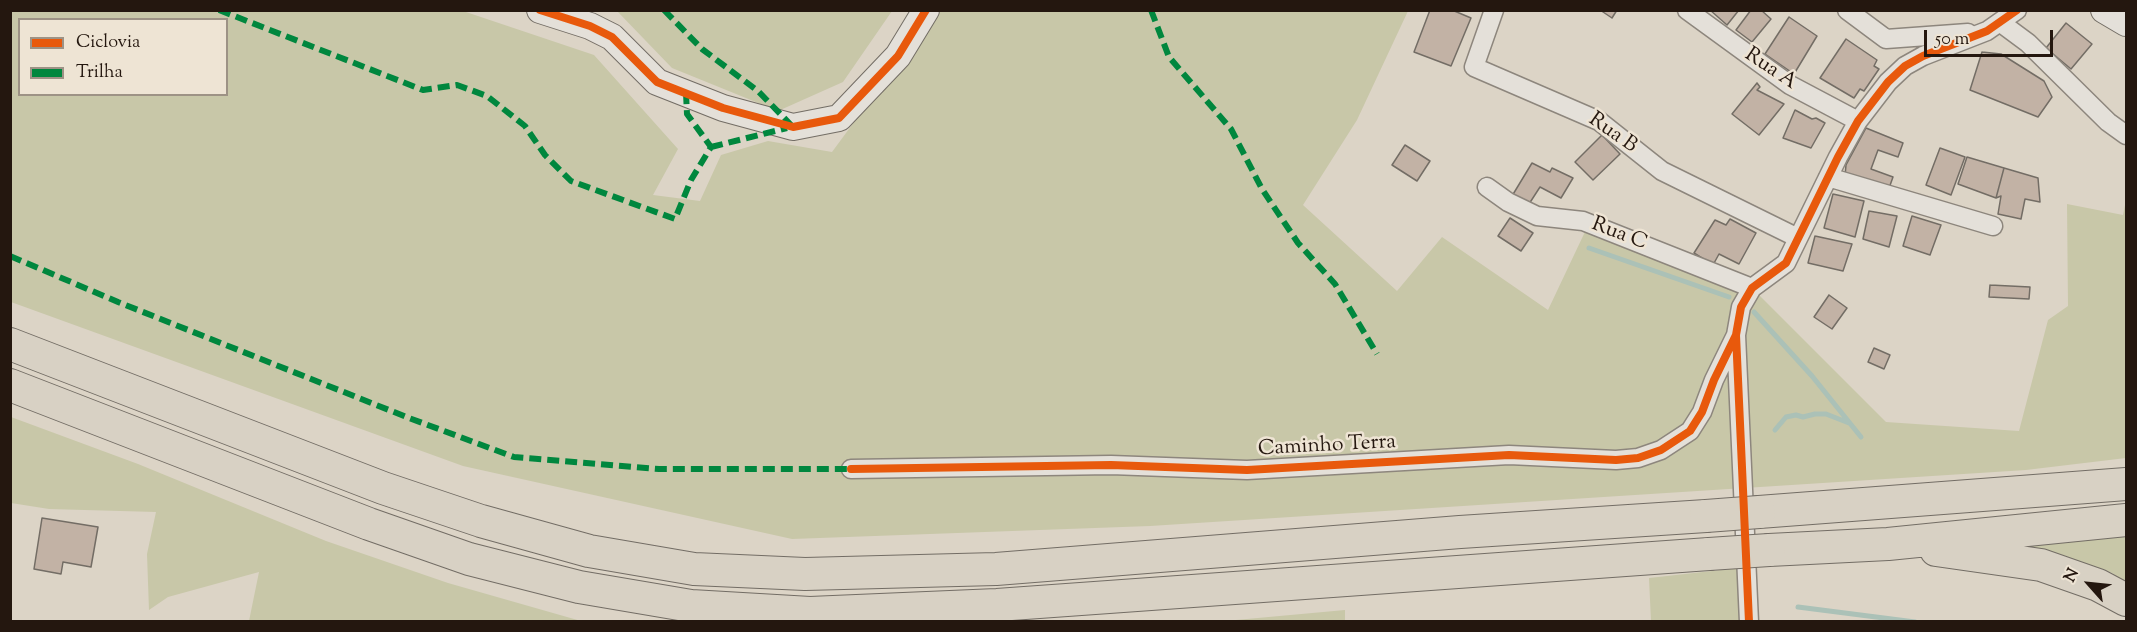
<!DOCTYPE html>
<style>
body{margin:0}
#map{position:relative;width:2137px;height:632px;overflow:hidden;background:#dcd4c6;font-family:"Sorts Mill Goudy",serif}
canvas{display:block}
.frame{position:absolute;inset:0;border:12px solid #24170f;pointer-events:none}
.legend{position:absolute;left:18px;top:18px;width:210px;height:78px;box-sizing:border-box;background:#eee4d4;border:2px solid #9d9285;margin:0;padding:8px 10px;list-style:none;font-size:18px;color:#24170f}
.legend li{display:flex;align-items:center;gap:12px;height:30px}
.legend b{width:30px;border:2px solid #9d9285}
.north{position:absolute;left:2059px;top:554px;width:60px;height:60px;-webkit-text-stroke:4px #eee4d4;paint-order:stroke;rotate:297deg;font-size:16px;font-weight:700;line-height:24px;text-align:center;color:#24170f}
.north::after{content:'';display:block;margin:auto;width:21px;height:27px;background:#24170f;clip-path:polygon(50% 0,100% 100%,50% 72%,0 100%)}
.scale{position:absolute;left:1924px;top:30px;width:129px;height:27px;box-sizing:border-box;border:3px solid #24170f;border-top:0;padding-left:8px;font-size:18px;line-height:21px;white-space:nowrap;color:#24170f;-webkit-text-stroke:4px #eee4d4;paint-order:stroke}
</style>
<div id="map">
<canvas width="2137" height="632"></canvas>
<div class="frame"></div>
<ul class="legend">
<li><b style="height:8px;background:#e8590c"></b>Ciclovia</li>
<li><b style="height:8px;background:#00873e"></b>Trilha</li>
</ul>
<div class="north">N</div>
<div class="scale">50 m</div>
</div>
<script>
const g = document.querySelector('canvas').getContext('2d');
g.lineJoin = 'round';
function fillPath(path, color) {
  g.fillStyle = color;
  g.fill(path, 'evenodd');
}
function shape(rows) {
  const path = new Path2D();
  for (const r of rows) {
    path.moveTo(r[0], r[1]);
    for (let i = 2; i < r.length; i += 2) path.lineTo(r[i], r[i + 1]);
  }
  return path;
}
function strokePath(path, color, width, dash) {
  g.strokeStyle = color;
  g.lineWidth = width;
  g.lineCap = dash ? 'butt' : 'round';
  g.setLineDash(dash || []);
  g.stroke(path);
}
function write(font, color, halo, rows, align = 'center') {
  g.font = font + ' "Sorts Mill Goudy",serif';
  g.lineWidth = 5;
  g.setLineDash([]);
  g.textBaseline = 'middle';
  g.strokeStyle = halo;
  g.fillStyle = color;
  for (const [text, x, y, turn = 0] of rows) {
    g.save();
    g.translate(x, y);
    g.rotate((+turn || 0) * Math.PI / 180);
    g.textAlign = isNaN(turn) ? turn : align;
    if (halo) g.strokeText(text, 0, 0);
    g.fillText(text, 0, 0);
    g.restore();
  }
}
const green = shape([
 [10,11,463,11,594,55,678,149,653,195,700,201,721,155,768,141,832,152,936,11,1408,11,1357,120,1303,205,1397,291,1442,237,1548,310,1592,217,1752,288,1886,422,2019,431,2048,320,2068,306,2067,204,2123,215,2126,200,2126,458,2026,470,1150,526,792,539,463,466,11,302],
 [20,20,226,20,226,94,20,94],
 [617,11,892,11,843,82,778,111,672,68],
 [11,417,138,464,326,541,448,583,581,621,249,621,259,572,168,597,149,610,147,554,156,512,49,509,11,503],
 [2126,535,2126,583,2112,573,2002,542],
 [1748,567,1749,621,1651,621,1649,578],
 [1345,610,1345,621,1225,621]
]);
const stream = shape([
 [1589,248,1729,297],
 [1754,312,1812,376,1861,437],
 [1775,430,1786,417,1796,415,1803,417,1815,414,1826,414,1849,423],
 [1798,607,1915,622]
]);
const building = shape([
 [1430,10,1452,10,1471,18,1451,66,1414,52,1430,10],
 [1600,10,1617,10,1612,18,1600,10],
 [1710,10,1739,10,1727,25,1710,10],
 [1751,10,1761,10,1771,19,1752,42,1736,30,1751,10],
 [1789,17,1817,36,1794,74,1765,54,1789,17],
 [2066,23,2092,44,2071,69,2046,48,2066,23],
 [1846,39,1877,60,1874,66,1879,69,1864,91,1860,89,1854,98,1820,78,1846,39],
 [1982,52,2001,54,2044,81,2052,97,2038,117,1970,90,1982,52],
 [1757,83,1760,87,1757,90,1784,104,1759,135,1732,114,1757,83],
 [1795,110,1812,119,1816,118,1825,123,1811,148,1783,138,1795,110],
 [1866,128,1903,143,1898,157,1878,150,1871,169,1893,177,1888,191,1845,176,1846,165,1866,128],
 [1602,135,1620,154,1593,180,1575,162,1602,135],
 [1405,145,1430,161,1417,181,1392,165,1405,145],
 [1940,148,1965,157,1951,195,1926,185,1940,148],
 [1967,157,2004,168,1996,198,1958,184,1967,157],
 [1532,163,1550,172,1552,168,1573,178,1561,198,1540,187,1529,204,1512,196,1532,163],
 [2004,168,2038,178,2040,202,2025,199,2021,219,1998,214,2001,196,1996,198,2004,168],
 [1833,194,1864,201,1855,237,1824,228,1833,194],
 [1869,211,1897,216,1889,247,1863,239,1869,211],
 [1912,216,1941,225,1930,255,1903,246,1912,216],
 [1510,218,1533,233,1521,251,1498,236,1510,218],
 [1730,219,1756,233,1739,264,1719,254,1713,265,1694,253,1715,220,1726,225,1730,219],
 [1815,236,1852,244,1843,271,1808,263,1815,236],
 [1990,285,2030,287,2029,299,1989,297,1990,285],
 [1829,295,1847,308,1832,329,1814,317,1829,295],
 [1874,348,1890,355,1884,369,1868,362,1874,348],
 [42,518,98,527,91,567,63,562,61,574,34,569,42,518]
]);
const street = shape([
 [1494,10,1474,67,1599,121,1662,171,1798,238],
 [1687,10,1790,85,1858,121],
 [1847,10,1886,39,1968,33],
 [2001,23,2028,43,2108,122,2126,135],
 [1828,177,1993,226],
 [1487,187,1508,202,1537,216,1583,221,1752,288],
 [851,469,1111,465,1247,470,1509,455,1616,460,1638,458,1661,450,1690,431,1702,412,1714,380,1736,335],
 [1749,622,1736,335,1741,307,1752,288,1786,263,1838,157,1858,121,1888,82,1905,66,1923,56,1987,31,2017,10]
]);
const secondary = shape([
 [540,10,590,26,612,37,657,82,723,108,793,127,839,118,898,56,926,10],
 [2104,10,2126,23]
]);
const highway = shape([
 [10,344,383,488,481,521,589,551,694,569,805,574,996,569,1460,532,1706,516],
 [10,385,369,524,469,559,579,587,691,606,810,613,997,605,1709,554],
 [1759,512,2126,484],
 [1769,550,1888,544,2126,520],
 [1936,550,2041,565,2098,585,2126,600]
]);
const highwayBridge = shape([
 [1706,516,1759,512],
 [1709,554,1769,550]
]);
const quiet = shape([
 [219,10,423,90,457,85,487,96,525,126,545,155,571,181,675,219,691,180,711,147,687,114,686,93],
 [664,10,702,49,758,91,791,125],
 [1151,10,1169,57,1231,129,1262,189,1298,243,1335,284,1377,354],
 [711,147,787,128],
 [10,256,118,302,409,418,514,457,659,469,851,469]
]);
const cycleway = shape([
 [540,10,590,26,612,37,657,82,723,108,793,127,839,118,898,56,926,10],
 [851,469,1111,465,1247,470,1509,455,1616,460,1638,458,1661,450,1690,431,1702,412,1714,380,1736,335],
 [1749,622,1736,335,1741,307,1752,288,1786,263,1838,157,1858,121,1888,82,1905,66,1923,56,1987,31,2017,10]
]);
const streetNames = [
 ["Rua A",1770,70,34],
 ["Rua B",1612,134,35],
 ["Rua C",1619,235,21],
 ["Caminho Terra",1327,447,-3]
];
fillPath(green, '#c8c7a8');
strokePath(stream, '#abc1b7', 5);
fillPath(building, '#c2b2a5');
strokePath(building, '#736d65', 1.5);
strokePath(street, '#8d867d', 21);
strokePath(secondary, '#736d65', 28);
strokePath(highway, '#736d65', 34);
strokePath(street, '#e4e0d9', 18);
strokePath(secondary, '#e4e0d9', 26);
strokePath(highway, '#d8d1c4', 32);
strokePath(highwayBridge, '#736d65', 34, []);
strokePath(highwayBridge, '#d8d1c4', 32);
strokePath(quiet, '#00873e', 6, [12, 6]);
strokePath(cycleway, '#e8590c', 8);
write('21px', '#24170f', '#eee4d4', streetNames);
</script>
